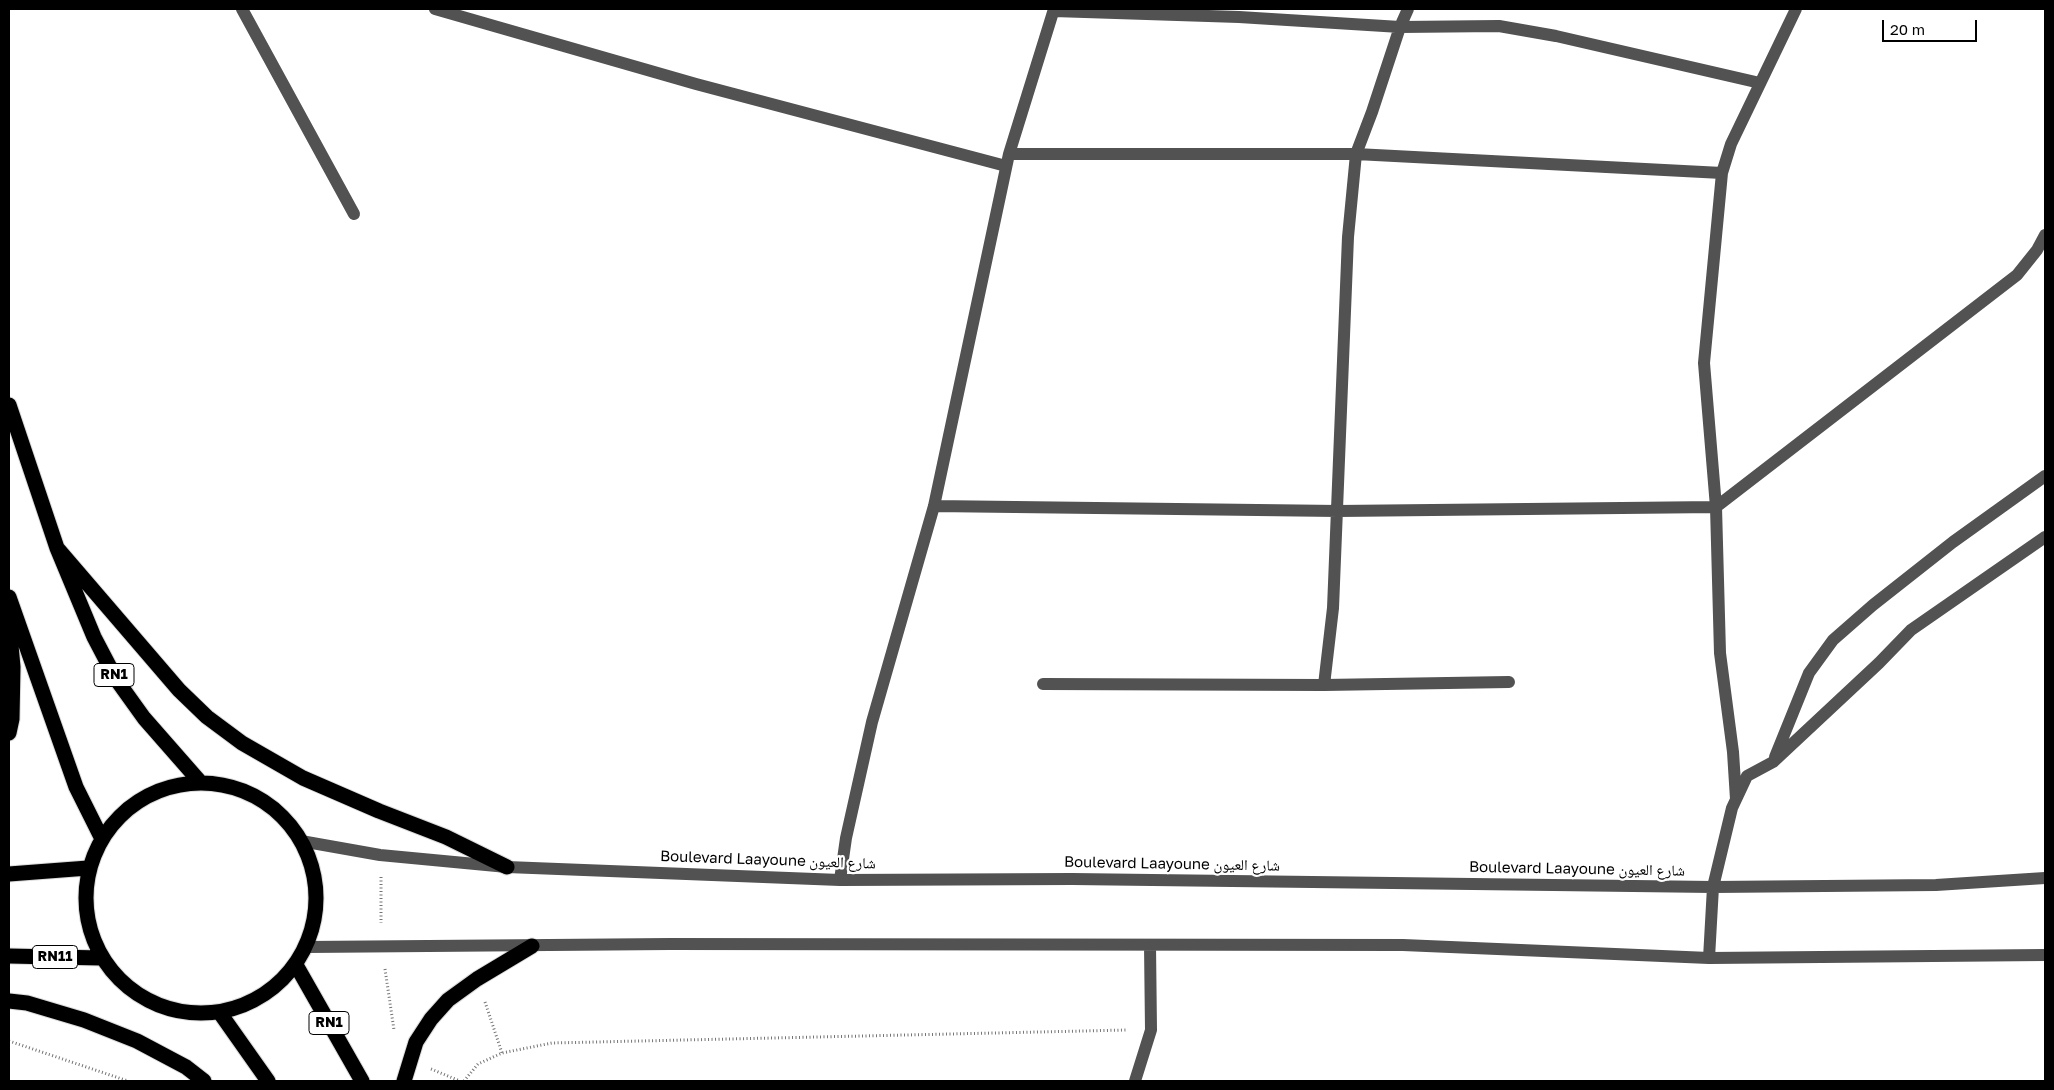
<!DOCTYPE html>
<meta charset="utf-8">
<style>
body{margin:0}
#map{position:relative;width:2054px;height:1090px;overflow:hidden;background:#fff;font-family:"Golos Text",sans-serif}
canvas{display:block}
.frame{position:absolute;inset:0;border:10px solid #000;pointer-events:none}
.scale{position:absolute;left:1882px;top:20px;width:95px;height:22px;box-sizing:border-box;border:2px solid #000;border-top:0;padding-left:6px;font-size:15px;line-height:18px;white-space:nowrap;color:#000;-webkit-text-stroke:4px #fff;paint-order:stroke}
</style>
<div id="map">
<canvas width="2054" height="1090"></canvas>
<div class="frame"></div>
<div class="scale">20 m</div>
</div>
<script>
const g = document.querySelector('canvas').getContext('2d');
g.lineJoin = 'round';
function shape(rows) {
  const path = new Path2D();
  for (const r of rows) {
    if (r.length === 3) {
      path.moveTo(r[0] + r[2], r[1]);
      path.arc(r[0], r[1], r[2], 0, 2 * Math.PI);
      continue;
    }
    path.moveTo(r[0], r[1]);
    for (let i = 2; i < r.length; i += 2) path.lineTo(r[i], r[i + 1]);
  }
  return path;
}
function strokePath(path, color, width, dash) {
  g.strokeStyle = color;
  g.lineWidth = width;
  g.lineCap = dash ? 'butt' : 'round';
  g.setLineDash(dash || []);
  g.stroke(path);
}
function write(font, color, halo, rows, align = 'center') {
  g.font = font + ' "Golos Text","Noto Naskh Arabic",sans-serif';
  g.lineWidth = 4.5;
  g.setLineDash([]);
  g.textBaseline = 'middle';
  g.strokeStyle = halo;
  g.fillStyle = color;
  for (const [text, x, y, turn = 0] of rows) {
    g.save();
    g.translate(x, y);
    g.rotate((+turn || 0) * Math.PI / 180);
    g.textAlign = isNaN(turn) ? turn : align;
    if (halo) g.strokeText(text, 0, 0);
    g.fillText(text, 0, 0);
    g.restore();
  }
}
const path = shape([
 [381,877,381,923],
 [385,969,394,1030],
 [485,1002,502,1053],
 [9,1041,128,1081],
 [431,1069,460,1081],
 [464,1081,478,1064,502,1053,552,1043,1127,1030]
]);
const minor = shape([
 [242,9,354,214],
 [435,9,696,84,1006,166],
 [1054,11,1239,17,1400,27,1499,26,1556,36,1760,83],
 [1009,154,1356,154,1722,173],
 [934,506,1338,511,1716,507,2017,275,2037,250,2045,235],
 [1043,684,1324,685,1509,682],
 [1324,685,1333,608,1348,237,1356,154,1372,112,1400,27,1408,9],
 [1775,757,1809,673,1833,640,1873,605,1953,542,2045,476],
 [1736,799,1733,752,1720,653,1716,507,1704,363,1722,173,1731,144,1796,9],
 [301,841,380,855,507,867,840,880,1072,879,1713,887,1936,885,2045,878],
 [840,880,846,838,872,722,934,506,1009,154,1054,9],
 [307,947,670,944,1403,945,1709,958,2045,955],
 [1709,958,1713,887,1732,808,1747,776,1773,762,1879,663,1911,630,2045,537],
 [1135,1081,1151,1030,1150,945]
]);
const highway = shape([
 [9,405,57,548,94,637,116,679,144,718,201,783],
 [57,548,179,690,207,717,242,743,303,778,379,811,446,837,507,867],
 [9,597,76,787,101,837],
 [9,623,13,667,12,719,9,733],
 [201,898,115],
 [9,874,88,868],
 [9,956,101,958],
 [296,965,362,1081],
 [9,1001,27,1003,84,1020,137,1041,186,1067,204,1081],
 [220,1013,268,1081],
 [404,1081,416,1042,431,1019,448,1000,477,979,532,946]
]);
const shields = [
 [114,675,40],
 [55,957,45],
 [329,1023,40]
];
const shieldNames = [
 ["RN1",114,675],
 ["RN11",55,957],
 ["RN1",329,1023]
];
const streetNames = [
 ["Boulevard Laayoune شارع العيون",768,860,2],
 ["Boulevard Laayoune شارع العيون",1172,864,1],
 ["Boulevard Laayoune شارع العيون",1577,869,1]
];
strokePath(highway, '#dbdbdb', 17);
strokePath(path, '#747474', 3, [1, 2.5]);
strokePath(minor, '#525252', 12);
strokePath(highway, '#000', 15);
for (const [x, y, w] of shields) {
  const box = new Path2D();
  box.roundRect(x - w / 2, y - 11.5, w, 23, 4);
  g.fillStyle = '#fff';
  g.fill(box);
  strokePath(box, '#000', 1);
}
write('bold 14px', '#000', null, shieldNames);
write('15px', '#000', '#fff', streetNames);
</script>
